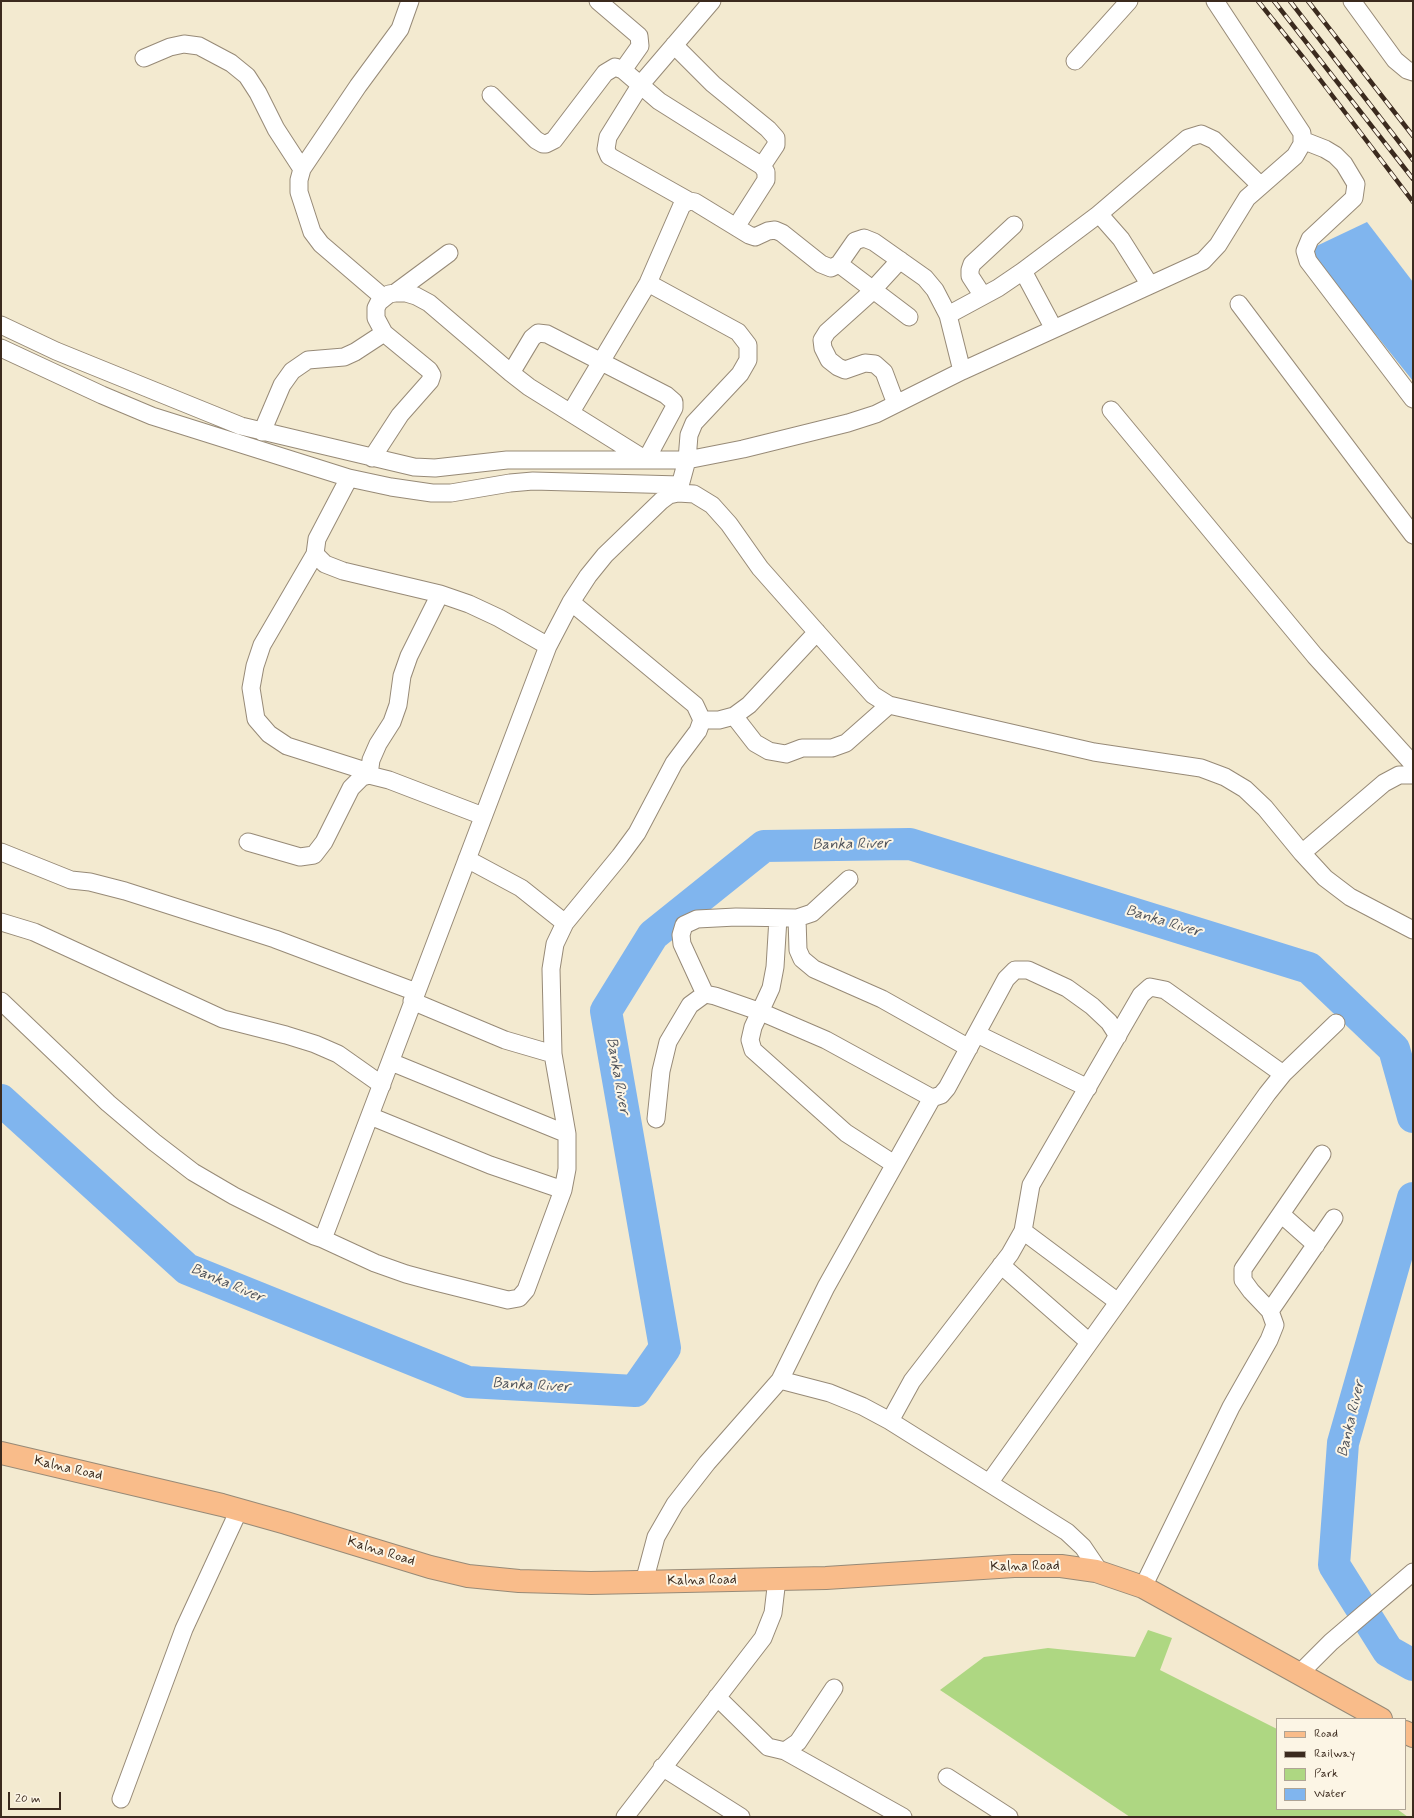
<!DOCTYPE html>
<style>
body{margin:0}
#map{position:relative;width:1414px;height:1818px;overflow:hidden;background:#f3ead0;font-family:Mynerve,sans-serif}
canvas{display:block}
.frame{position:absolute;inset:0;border:2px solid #3b2a1e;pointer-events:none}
.legend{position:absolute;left:1276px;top:1718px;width:130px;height:92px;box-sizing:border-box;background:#fcf5e5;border:1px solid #afa495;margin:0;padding:5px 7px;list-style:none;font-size:12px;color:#3b2a1e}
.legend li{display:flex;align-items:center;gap:8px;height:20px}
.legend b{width:20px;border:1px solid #afa495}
.scale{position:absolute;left:8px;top:1792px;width:53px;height:18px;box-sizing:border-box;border:2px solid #3b2a1e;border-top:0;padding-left:5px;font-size:12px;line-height:14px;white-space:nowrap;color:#3b2a1e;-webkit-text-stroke:3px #fcf5e5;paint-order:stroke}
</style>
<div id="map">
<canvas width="1414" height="1818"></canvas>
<div class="frame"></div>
<ul class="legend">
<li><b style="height:5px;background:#f9bc8a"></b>Road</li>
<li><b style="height:5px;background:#3b2a1e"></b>Railway</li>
<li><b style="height:11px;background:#aed782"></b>Park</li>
<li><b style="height:11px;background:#80b5ee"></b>Water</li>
</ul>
<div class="scale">20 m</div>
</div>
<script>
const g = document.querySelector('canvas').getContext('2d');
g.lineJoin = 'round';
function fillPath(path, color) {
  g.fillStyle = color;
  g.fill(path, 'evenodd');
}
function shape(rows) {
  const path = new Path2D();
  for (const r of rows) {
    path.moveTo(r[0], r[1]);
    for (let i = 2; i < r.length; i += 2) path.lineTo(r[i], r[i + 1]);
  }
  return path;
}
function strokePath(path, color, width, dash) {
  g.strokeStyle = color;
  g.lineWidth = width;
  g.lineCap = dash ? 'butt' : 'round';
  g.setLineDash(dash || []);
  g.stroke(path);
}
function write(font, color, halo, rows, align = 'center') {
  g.font = font + ' Mynerve,sans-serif';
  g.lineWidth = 4;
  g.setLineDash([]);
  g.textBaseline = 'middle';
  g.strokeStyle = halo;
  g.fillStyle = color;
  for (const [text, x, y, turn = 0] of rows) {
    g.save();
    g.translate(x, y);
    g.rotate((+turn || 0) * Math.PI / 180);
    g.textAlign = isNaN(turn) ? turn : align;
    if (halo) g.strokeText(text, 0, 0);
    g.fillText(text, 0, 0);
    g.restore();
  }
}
const green = shape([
 [1148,1630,1172,1638,1160,1670,1277,1729,1277,1809,1397,1809,1408,1817,1130,1817,940,1690,984,1657,1048,1648,1135,1657]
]);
const water = shape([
 [1367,222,1413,282,1413,381,1308,250]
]);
const river = shape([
 [1,1100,187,1269,468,1382,635,1391,665,1348,606,1011,653,935,764,846,910,844,1309,968,1394,1049,1413,1117],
 [1413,1198,1343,1443,1334,1565,1388,1651,1413,1665]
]);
const minor = shape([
 [598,1,639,36,640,46,623,70],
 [1352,1,1395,60,1407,70,1413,72],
 [674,45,713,84,768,129,776,138,776,145,762,166],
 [144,58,170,47,184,44,199,46,231,63,247,76,258,93,276,129,302,169],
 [1075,61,1129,1],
 [491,95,536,140,543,144,546,144,554,140,605,73,615,67,623,70,659,101,762,166,766,172,766,180,736,227],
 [1302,140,1325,149,1335,155,1344,164,1356,184,1354,198,1310,239,1305,251,1308,261,1413,399],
 [689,201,609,156,606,149,608,137,641,84,712,1],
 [1099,214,1121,239,1150,285],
 [839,264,909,317],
 [1023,271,1054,329],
 [648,283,738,332,748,345,748,360,740,374,694,423,689,435,687,460,678,493],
 [395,293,449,253],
 [983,296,970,276,970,270,972,264,1014,225],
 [384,298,321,244,312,232,299,192,299,180,302,169,358,86,400,29,410,1],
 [1239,304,1413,535],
 [948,315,998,288,1023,271,1099,214,1188,138,1201,134,1214,140,1260,185],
 [1,325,56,351,241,426,414,467,435,468,507,460,687,460,743,449,848,423,876,414,962,371,1203,261,1218,245,1247,198,1295,156,1302,144,1302,133,1215,1],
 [1,348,102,395,152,416,349,478,391,487,432,493,451,493,510,483,533,481,680,485],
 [896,404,884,372,875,364,865,363,845,370,838,367,829,360,823,348,822,340,827,332,867,296,900,260],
 [1111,410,1315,656,1413,764],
 [571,412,648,283,682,205,689,201,695,202,749,235,755,237,768,231,775,230,782,233,821,264,831,268,839,264,855,241,864,238,874,242,925,278,935,290,948,315,962,371],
 [262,432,282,385,292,371,308,360,344,357,355,352,384,333],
 [372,458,400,415,430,381,432,375,429,370,384,333,376,318,376,308,379,302,389,294,395,293,406,293,416,296,429,303,511,373,529,387,646,460,674,408,674,402,666,395,547,334,538,333,532,338,511,373],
 [349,478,317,539,315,554,325,564,343,571,440,594,469,604,499,618,548,646],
 [315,554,262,645,255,666,251,688,256,719,269,734,287,746,369,772],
 [734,716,755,743,769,751,786,754,802,748,832,748,846,743,889,705],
 [702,720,719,720,734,716,749,705,817,632],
 [369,775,371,760,378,744,392,722,398,705,402,676,409,656,440,594],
 [248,842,300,857,314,855,324,842,351,788,362,777,369,775,389,780,483,816],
 [1,852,71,880,90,882,125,891,275,939,416,992],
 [1302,853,1384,783,1399,775,1413,775],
 [467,859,521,888,565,923],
 [778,918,775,967,771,988,753,1027,750,1040,753,1050,846,1133,894,1164],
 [797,918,798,950,802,959,814,969,882,999,969,1048],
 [1,922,34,932,223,1019,286,1035,315,1044,338,1054,382,1085],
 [705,994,682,944,681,935,684,925,697,919,736,917,797,918,812,913,849,879],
 [1,1001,108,1103,154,1142,193,1172,234,1196,314,1236,323,1239,548,646,571,602,588,576,605,555,661,501,669,495,678,493,694,494,712,505,729,524,760,568,838,656,873,695,889,705,1094,752,1201,768,1225,777,1245,789,1265,808,1302,853,1325,878,1350,897,1413,930],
 [412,1001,505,1040,553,1054],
 [977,1034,1088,1088],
 [391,1062,567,1134],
 [370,1116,490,1165,563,1190],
 [656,1119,661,1071,668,1042,690,1005,705,994,715,996,761,1012,826,1040,932,1098,941,1095,947,1088,1006,979,1015,970,1028,970,1067,988,1092,1006,1109,1022,1118,1036],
 [1281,1214,1316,1245],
 [1023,1231,1118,1302],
 [323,1239,375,1263,406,1274,432,1281,508,1300,519,1298,526,1290,563,1190,567,1169,567,1134,553,1054,551,969,555,944,565,923,620,856,637,833,674,763,698,731,702,720,695,705,571,602],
 [1001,1265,1089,1342],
 [1270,1311,1334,1218],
 [780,1380,830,1393,862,1406,890,1421,1067,1532,1083,1547,1100,1572],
 [890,1421,912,1381,1010,1254,1023,1231,1031,1185,1141,995,1150,987,1165,990,1283,1074],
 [989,1483,1267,1094,1283,1074,1336,1023],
 [644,1582,656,1537,675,1504,707,1463,780,1380,826,1287,932,1098],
 [1143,1587,1231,1407,1269,1340,1275,1325,1270,1311,1251,1291,1243,1280,1243,1269,1322,1154],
 [1300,1673,1331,1642,1413,1572],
 [717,1697,768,1747,785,1751,798,1742,834,1688],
 [785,1751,903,1817],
 [662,1767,741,1817],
 [947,1777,1009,1817],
 [121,1799,184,1629,239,1510],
 [625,1817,763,1638,773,1613,777,1579]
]);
const primary = shape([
 [1,1453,222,1505,286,1523,430,1567,468,1576,519,1581,591,1583,826,1578,1014,1566,1061,1566,1096,1571,1143,1587,1381,1719],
 [1405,1732,1413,1736]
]);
const rail = shape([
 [1258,1,1306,61,1413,202],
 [1274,1,1413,179],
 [1290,1,1413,160],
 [1308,1,1413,136]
]);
const streetNames = [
 ["Kalna Road",68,1469,13],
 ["Kalna Road",381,1552,17],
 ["Kalna Road",1025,1567,-1],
 ["Kalna Road",702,1581,-1]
];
const waterNames = [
 ["Banka River",851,845,-1],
 ["Banka River",1163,922,17],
 ["Banka River",617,1076,80],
 ["Banka River",227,1284,23],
 ["Banka River",531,1386,3],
 ["Banka River",1352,1419,-77]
];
fillPath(green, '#aed782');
fillPath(water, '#80b5ee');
strokePath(river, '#80b5ee', 32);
strokePath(minor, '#978a77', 19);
strokePath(primary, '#978a77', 24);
strokePath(minor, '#fff', 17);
strokePath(primary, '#f9bc8a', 22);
strokePath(rail, '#3b2a1e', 4.5);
strokePath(rail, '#fcf5e5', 3, [9]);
write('14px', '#3b2a1e', '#fcf5e5', streetNames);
write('italic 15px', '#50545c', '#fcf5e5', waterNames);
</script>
